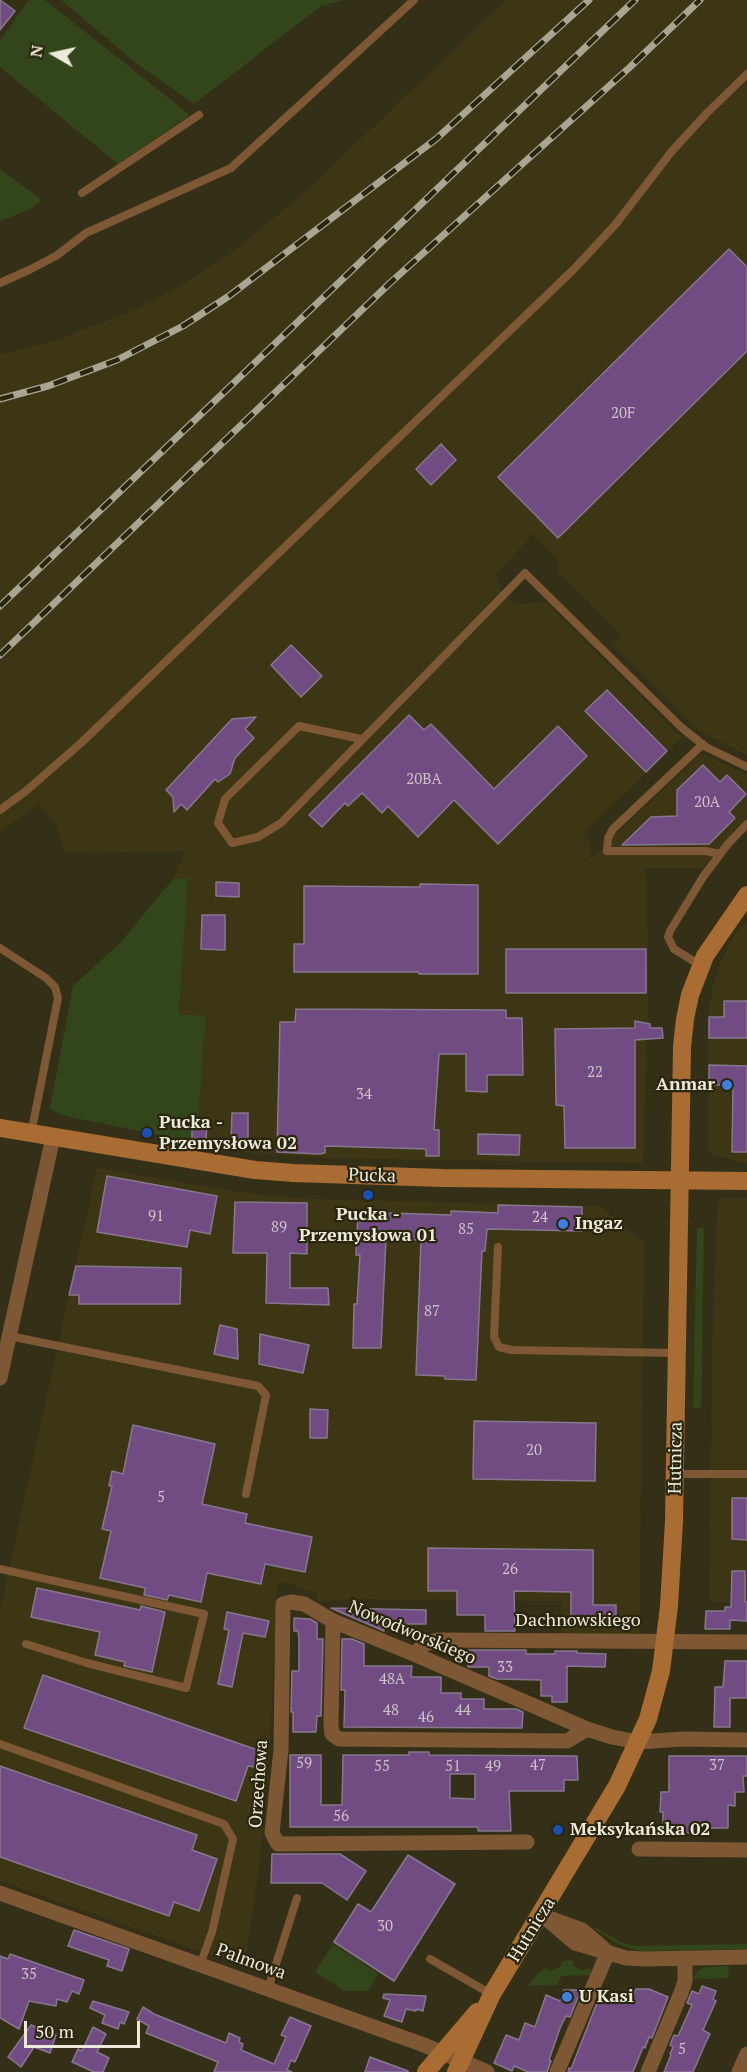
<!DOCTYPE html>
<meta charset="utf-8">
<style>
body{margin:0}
#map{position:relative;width:747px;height:2072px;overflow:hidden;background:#343017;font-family:"PT Serif",serif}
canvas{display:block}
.north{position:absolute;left:24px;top:24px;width:60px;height:60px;-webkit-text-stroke:4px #2a260d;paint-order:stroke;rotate:279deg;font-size:16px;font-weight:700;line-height:24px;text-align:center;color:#edeadc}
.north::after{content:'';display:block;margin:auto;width:21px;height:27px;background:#edeadc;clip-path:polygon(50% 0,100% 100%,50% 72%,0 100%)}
.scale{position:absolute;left:24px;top:2021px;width:116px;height:27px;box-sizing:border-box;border:3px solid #edeadc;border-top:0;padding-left:8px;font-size:18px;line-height:21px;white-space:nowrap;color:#edeadc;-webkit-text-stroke:4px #2a260d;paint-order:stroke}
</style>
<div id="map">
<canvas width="747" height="2072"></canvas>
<div class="north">N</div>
<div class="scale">50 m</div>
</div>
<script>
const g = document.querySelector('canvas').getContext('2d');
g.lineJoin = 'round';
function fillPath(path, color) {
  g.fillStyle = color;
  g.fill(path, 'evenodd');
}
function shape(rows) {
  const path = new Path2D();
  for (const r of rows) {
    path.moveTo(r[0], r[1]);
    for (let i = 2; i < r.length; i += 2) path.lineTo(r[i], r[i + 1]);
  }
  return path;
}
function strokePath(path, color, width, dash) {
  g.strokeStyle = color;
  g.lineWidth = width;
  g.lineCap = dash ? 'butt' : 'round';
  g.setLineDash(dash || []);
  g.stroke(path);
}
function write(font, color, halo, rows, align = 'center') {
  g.font = font + ' "PT Serif",serif';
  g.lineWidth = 4.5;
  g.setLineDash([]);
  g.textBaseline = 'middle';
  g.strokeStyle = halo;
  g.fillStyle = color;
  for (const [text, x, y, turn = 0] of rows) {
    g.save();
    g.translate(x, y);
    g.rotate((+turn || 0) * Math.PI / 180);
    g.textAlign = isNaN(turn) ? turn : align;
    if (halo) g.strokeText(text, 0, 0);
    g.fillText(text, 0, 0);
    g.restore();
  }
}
const built = shape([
 [506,0,747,0,747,755,696,729,613,644,621,635,558,571,558,560,530,532,529,539,495,574,502,593,517,607,521,603,546,602,682,738,583,834,590,843,590,857,593,857,699,755,703,754,747,774,747,820,723,844,703,868,645,868,645,877,647,877,648,1017,650,1018,651,1039,647,1040,643,1163,326,1158,246,1152,192,1142,192,1122,198,1122,205,1016,179,1014,188,879,173,879,185,851,66,853,55,823,38,804,0,832,0,354,57,340,137,309,185,283,230,254,303,194],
 [747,920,747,1163,743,1163,708,1153,708,1017,713,985,722,959,736,933],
 [97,1168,246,1193,307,1199,600,1206,644,1243,639,1636,562,1635,561,1601,353,1599,319,1602,317,1600,317,1593,283,1582,277,1586,270,1745,261,1851,245,1967,0,1881,0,1610],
 [718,1199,747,1199,747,1602,709,1602,713,1306]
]);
const green = shape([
 [29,0,45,0,190,115,118,164,0,67,0,40],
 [61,0,344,0,321,6,194,104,136,63],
 [0,169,42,200,31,209,0,221],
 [188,878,179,1014,206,1016,198,1122,192,1122,192,1142,61,1115,50,1108,73,986,120,943,173,879],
 [697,1228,704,1228,701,1409,693,1408],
 [591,1925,623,1943,637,1946,747,1944,747,1949,644,1951,632,1949,616,1943,596,1930],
 [333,1944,379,1974,368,1991,344,1991,315,1972],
 [568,1960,573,1961,574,1966,582,1971,586,1968,593,1971,589,1975,561,1976,557,1985,528,1986,538,1973,546,1968,550,1971,561,1966,561,1962],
 [728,1966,729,1978,692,1979,698,1971,706,1967]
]);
const building = shape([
 [0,0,15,11,0,30,0,0],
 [729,249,747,267,747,351,558,538,498,477,729,249],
 [441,444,456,460,431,485,416,469,441,444],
 [291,645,322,676,301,697,271,665,291,645],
 [607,690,667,751,646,772,585,711,607,690],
 [409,715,424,730,431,724,494,789,558,726,587,756,498,844,454,800,418,837,388,806,382,813,362,793,348,806,345,803,322,827,309,815,409,715],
 [256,717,245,729,254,738,235,758,230,774,218,782,215,779,187,810,181,804,174,812,173,797,166,790,232,719,256,717],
 [703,765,720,782,727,775,746,794,729,812,735,818,709,844,622,845,651,817,677,816,677,790,703,765],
 [216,882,239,883,239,897,216,896,216,882],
 [420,884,478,885,478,974,419,974,419,972,294,972,294,944,304,944,304,886,420,887,420,884],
 [202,915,225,915,225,950,201,949,202,915],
 [506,949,646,949,646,993,506,993,506,949],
 [724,1001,747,1001,747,1038,709,1038,709,1017,724,1017,724,1001],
 [296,1009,506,1010,506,1018,522,1018,523,1075,487,1075,487,1092,466,1091,466,1054,439,1054,434,1130,439,1130,439,1156,426,1156,426,1149,325,1146,325,1153,319,1154,277,1152,280,1022,295,1022,296,1009],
 [635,1021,650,1024,650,1028,662,1028,663,1038,635,1040,635,1148,565,1148,564,1106,556,1105,555,1029,635,1028,635,1021],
 [709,1065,747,1066,747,1152,732,1152,733,1085,709,1085,709,1065],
 [232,1113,248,1113,248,1142,231,1141,232,1113],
 [192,1122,207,1123,206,1140,192,1139,192,1122],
 [478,1134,520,1135,519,1155,478,1154,478,1134],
 [107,1176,217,1196,210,1234,190,1230,187,1247,97,1232,107,1176],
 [235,1202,307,1203,307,1254,290,1253,290,1288,328,1288,329,1305,266,1303,267,1253,233,1253,235,1202],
 [498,1205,582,1207,582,1231,487,1229,485,1251,482,1251,476,1380,445,1379,445,1376,416,1375,421,1240,386,1238,381,1348,353,1348,354,1304,357,1304,360,1255,356,1255,358,1212,451,1215,451,1211,498,1213,498,1205],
 [76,1266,181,1268,180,1304,79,1304,79,1295,69,1295,76,1266],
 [220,1325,237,1329,238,1359,214,1354,220,1325],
 [260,1334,309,1345,303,1373,259,1364,260,1334],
 [310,1409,328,1410,327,1438,310,1438,310,1409],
 [474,1421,596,1423,595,1481,473,1479,474,1421],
 [133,1425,215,1444,202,1504,247,1514,245,1523,312,1537,305,1572,265,1564,261,1584,207,1573,201,1602,169,1595,167,1600,144,1595,145,1588,100,1578,111,1531,102,1529,112,1486,109,1486,112,1471,123,1474,133,1425],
 [732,1498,747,1498,747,1540,732,1539,732,1498],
 [428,1548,593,1550,593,1605,616,1605,616,1624,571,1624,571,1592,514,1591,515,1631,485,1631,485,1615,457,1615,457,1591,428,1591,428,1548],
 [732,1571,745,1571,745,1602,747,1602,747,1621,730,1620,730,1629,705,1629,706,1611,725,1611,725,1607,731,1607,732,1571],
 [37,1588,140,1610,141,1606,165,1612,152,1672,124,1666,125,1662,95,1655,100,1632,31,1617,37,1588],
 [331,1608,426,1610,426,1624,384,1624,384,1631,331,1608],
 [227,1612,269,1621,265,1637,243,1633,232,1687,218,1684,229,1630,224,1629,227,1612],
 [294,1618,310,1619,317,1623,317,1639,323,1639,321,1716,317,1716,316,1732,293,1732,293,1712,291,1712,292,1671,299,1671,299,1638,298,1631,294,1631,294,1618],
 [342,1639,352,1639,364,1644,364,1666,412,1666,411,1677,441,1677,441,1693,461,1693,461,1699,484,1699,484,1709,516,1709,523,1712,522,1728,344,1727,345,1690,341,1690,342,1639],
 [468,1650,526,1650,526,1654,555,1654,555,1651,577,1651,577,1653,606,1654,605,1667,567,1666,567,1702,552,1702,552,1696,541,1696,541,1680,497,1679,489,1676,489,1667,468,1667,468,1650],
 [725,1661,747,1661,747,1698,730,1698,730,1727,714,1727,715,1687,723,1687,725,1661],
 [43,1675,266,1753,264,1768,248,1766,236,1801,24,1728,43,1675],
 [409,1752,429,1752,429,1755,577,1756,578,1780,564,1780,564,1791,509,1791,511,1831,478,1831,478,1827,290,1827,290,1755,321,1755,321,1805,342,1805,343,1755,409,1755,409,1752],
 [450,1774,475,1774,475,1799,450,1798,450,1774],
 [669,1756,747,1756,747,1776,743,1776,744,1792,735,1792,735,1806,728,1805,728,1828,696,1828,696,1833,663,1832,663,1812,660,1812,661,1792,669,1792,669,1756],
 [0,1766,197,1835,192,1850,217,1859,199,1911,174,1902,169,1916,0,1857,0,1766],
 [272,1854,340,1854,366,1871,347,1900,322,1883,271,1883,272,1854],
 [408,1855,455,1884,394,1981,334,1942,358,1904,371,1912,408,1855],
 [74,1930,129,1949,122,1971,107,1966,109,1960,68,1946,74,1930],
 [10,1954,84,1980,79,1994,72,1991,67,2002,57,1999,56,2006,29,2001,19,2029,0,2018,0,1956,8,1959,10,1954],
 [702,1986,716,1991,713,1999,716,2001,703,2030,710,2034,706,2042,693,2072,664,2072,671,2055,670,2054,673,2047,670,2045,674,2035,678,2036,692,2005,687,2003,692,1991,699,1994,702,1986],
 [636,1989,649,1989,668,1997,652,2038,649,2037,645,2048,643,2047,633,2072,568,2072,569,2068,571,2069,600,1995,624,2004,625,2002,630,2004,636,1989],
 [564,1990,581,1990,570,2017,566,2016,560,2028,549,2060,551,2061,547,2072,528,2072,514,2066,512,2071,494,2063,506,2035,519,2040,525,2023,535,2027,546,1995,560,2001,564,1990],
 [384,1994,426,1996,423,2011,416,2009,416,2011,406,2009,402,2022,384,2016,390,2000,383,1998,384,1994],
 [93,2001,129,2012,124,2024,120,2022,118,2029,102,2023,105,2015,90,2008,93,2001],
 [143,2007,154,2014,226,2043,229,2033,240,2038,239,2042,243,2044,241,2050,274,2064,286,2037,281,2035,290,2017,311,2026,295,2062,291,2060,287,2070,292,2072,214,2072,218,2062,146,2033,149,2026,137,2019,143,2007],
 [31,2025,56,2035,50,2053,34,2047,21,2067,8,2057,31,2025],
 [93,2027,106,2034,97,2052,109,2058,103,2072,94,2072,72,2062,78,2049,82,2051,93,2027],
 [370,2057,408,2071,408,2072,365,2072,370,2057]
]);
const lane = shape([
 [82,193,199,115],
 [0,283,29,270,56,256,86,233,231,168,414,0],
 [361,739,299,726,225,799,218,823,232,843,258,837,281,823,525,573,682,728,706,747,747,767],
 [703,744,613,829,608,838,607,851,706,851,720,854],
 [0,810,26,791,81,743,574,269,615,225,672,151,707,113,747,74],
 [0,948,46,978,55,987,58,998,31,1134],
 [700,965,674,949,668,937,670,931,703,877,727,845,747,824],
 [498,1247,494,1337,499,1347,512,1350,676,1353],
 [9,1336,258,1386,266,1395,246,1494],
 [675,1474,747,1474],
 [0,1569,204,1614,186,1688,87,1663,26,1644],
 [0,1744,224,1824,233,1839,212,1932,200,1965],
 [430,1959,491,1994],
 [268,1989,297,1898]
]);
const street = shape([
 [0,1378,53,1137],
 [333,1621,331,1725,332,1734,339,1739,567,1741,587,1729],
 [414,1654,425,1644,437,1640,747,1642],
 [527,1842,278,1844,272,1833,281,1750,283,1604,291,1602,304,1604,333,1621,414,1654,587,1729,612,1737,638,1742,683,1739,747,1740],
 [639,1849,747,1850],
 [0,1893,424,2045,487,2072],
 [541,1914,575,1943,626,1958,645,1959,747,1957],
 [552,1919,582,1930,603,1948],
 [557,2072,608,1952],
 [648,2072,681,1993,685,1981,685,1959],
 [739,2072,747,2054]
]);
const secondary = shape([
 [0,1128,255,1170,293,1173,443,1178,747,1181],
 [426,2072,477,2012],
 [456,2072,492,1994,617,1786,648,1719,661,1671,669,1606,674,1521,682,1047,685,1019,690,995,705,956,747,895]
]);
const rail = shape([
 [0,399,48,386,117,360,183,326,229,296,436,139,589,0],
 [0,606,635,0],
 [0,655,390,283,629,68,700,0]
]);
const markers = [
 [727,1085,6,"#3f7fe0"],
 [147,1133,6,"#1a4fb4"],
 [368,1195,6,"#1a4fb4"],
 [563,1224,6,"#3f7fe0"],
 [558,1830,6,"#1a4fb4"],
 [567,1997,6,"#3f7fe0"]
];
const numberNames = [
 ["20F",623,414],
 ["20BA",424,780],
 ["20A",707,803],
 ["22",595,1073],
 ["34",364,1095],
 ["91",156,1217],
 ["24",540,1218],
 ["89",279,1228],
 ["85",466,1230],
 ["87",432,1312],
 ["20",534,1451],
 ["5",161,1498],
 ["26",510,1570],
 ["33",505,1668],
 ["48A",392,1680],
 ["48",391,1711],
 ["44",463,1711],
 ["46",426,1718],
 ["59",304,1764],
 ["47",538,1766],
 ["37",717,1766],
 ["55",382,1767],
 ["51",453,1767],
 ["49",493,1767],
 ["56",341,1817],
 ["30",385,1927],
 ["35",29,1975],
 ["5",682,2050]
];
const poiNames = [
 ["Anmar",715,1085,"right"],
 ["Pucka -",159,1123],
 ["Przemysłowa 02",159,1144],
 ["Pucka -",368,1215,"center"],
 ["Przemysłowa 01",368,1236,"center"],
 ["Ingaz",575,1224],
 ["Meksykańska 02",570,1830],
 ["U Kasi",579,1997]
];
const streetNames = [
 ["Pucka",372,1176,2],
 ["Hutnicza",676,1458,-89],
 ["Dachnowskiego",578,1621],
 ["Nowodworskiego",412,1633,23],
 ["Orzechowa",259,1784,-86],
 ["Hutnicza",532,1930,-58],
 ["Palmowa",251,1962,20]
];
fillPath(built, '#3c3615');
fillPath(green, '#32451b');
fillPath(building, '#714c83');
strokePath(building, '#86778f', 1.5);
strokePath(lane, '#7e5735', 8);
strokePath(street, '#7e5735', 15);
strokePath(secondary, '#a96c32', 18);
strokePath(rail, '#a8a593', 7);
strokePath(rail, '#2a260d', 4.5, [14]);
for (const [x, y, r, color] of markers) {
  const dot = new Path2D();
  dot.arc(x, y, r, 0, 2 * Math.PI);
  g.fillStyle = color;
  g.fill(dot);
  strokePath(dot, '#2a260d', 2);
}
write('15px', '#cec2c6', null, numberNames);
write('bold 18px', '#edeadc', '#2a260d', poiNames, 'left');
write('18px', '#edeadc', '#2a260d', streetNames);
</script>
